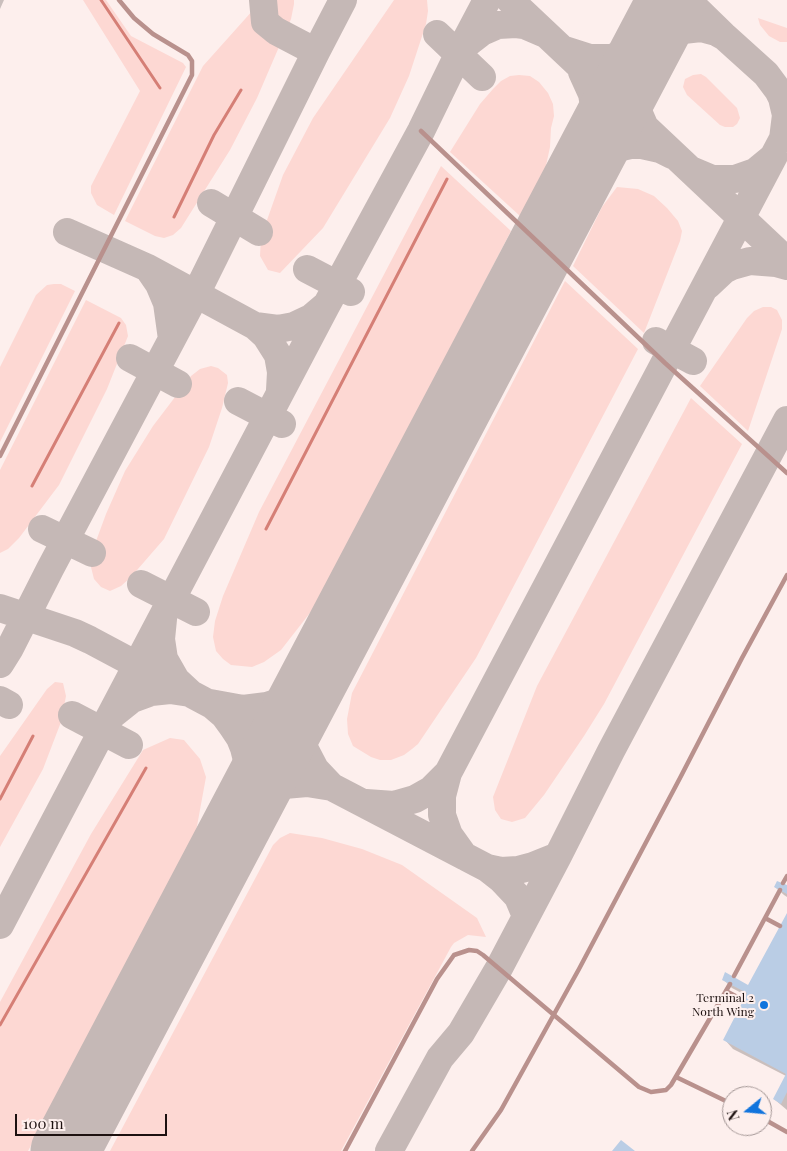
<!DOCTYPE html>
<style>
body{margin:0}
#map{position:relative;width:787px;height:1151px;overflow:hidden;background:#fdefed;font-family:"Playfair Display",serif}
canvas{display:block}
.north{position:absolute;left:722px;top:1086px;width:50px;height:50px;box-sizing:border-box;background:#fdefed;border:1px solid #a39695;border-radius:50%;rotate:253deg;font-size:14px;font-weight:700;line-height:20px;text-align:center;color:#1d1110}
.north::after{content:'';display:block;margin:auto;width:18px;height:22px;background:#1174dd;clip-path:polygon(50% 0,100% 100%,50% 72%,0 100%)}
.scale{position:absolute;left:15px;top:1114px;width:152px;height:22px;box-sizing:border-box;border:2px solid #1d1110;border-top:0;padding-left:6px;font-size:15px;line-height:18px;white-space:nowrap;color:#1d1110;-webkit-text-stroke:4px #fdefed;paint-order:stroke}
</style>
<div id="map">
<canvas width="787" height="1151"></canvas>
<div class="north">N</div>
<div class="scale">100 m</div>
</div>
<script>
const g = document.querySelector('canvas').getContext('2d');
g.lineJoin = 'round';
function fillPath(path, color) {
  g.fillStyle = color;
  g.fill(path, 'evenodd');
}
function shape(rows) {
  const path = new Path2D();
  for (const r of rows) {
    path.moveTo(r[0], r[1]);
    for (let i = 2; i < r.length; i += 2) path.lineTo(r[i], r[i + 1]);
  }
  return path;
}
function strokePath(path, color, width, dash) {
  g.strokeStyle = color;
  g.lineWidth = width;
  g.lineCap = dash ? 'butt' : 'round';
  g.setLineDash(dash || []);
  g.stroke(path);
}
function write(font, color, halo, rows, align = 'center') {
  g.font = font + ' "Playfair Display",serif';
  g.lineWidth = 4;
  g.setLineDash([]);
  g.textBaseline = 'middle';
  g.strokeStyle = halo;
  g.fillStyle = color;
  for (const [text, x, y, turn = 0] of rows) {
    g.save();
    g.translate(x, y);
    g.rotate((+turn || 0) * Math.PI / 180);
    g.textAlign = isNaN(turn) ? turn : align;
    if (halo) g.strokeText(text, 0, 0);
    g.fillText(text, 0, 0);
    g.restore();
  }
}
const green = shape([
 [83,0,106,0,131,36,183,63,186,67,114,215,97,205,91,193,91,186,140,91],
 [262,0,294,0,294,4,291,19,257,98,230,150,181,228,173,235,164,238,155,236,125,221,203,66],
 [394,0,427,0,428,11,426,24,409,76,390,118,323,228,280,273,268,270,260,256,261,237,283,175,313,118],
 [758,18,787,28,787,42,780,42,769,36,760,25],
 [701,74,706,77,737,108,740,118,737,124,733,127,725,127,720,125,687,95,683,87,685,79,693,75],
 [519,75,530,76,539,82,548,93,553,104,554,116,551,128,550,147,544,175,520,216,450,152,480,104,493,89,501,81,510,76],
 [441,166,511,231,320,600,281,650,264,662,252,667,231,665,223,659,216,651,213,637,215,621,223,596,259,512],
 [617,187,638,189,654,196,667,208,678,221,682,231,680,241,644,333,573,266,602,207],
 [565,281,638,349,476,658,418,744,412,749,404,755,391,760,380,760,371,757,353,746,348,734,347,719,352,693],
 [54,284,61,284,75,291,0,442,0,367,36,295,47,285],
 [86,300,121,318,126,325,128,336,107,389,59,485,19,538,8,549,0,553,0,470],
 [763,307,771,307,777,310,782,320,782,329,748,431,700,386,747,318,754,311],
 [211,366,218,368,227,375,228,383,222,408,209,447,164,539,131,577,121,586,110,591,101,587,94,579,91,567,92,552,106,514,125,471,153,426,191,376,200,369],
 [691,398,742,444,604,704,584,736,544,795,525,818,512,822,501,819,495,810,493,797,537,686],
 [55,682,63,683,66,696,61,722,43,769,0,847,0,756,47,689],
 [170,738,184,740,200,759,206,777,195,837,28,1151,0,1151,0,1002,91,834,143,750],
 [290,833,322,838,362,849,402,865,477,918,486,937,468,935,454,943,451,947,341,1151,110,1151,273,845,280,838]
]);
const shadow = shape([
 [0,0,4,0,0,9],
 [775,887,787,887,787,897,784,895],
 [787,916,787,1110,774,1099,786,1076,733,1049,725,1040,747,996,732,988,723,979,749,987]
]);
const stream = shape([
 [101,0,160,88],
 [174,217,214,135,241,90],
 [32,486,119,323],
 [266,529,447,179],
 [0,799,33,736],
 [0,1025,146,768]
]);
const taxiway = shape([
 [263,0,265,22,276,31,316,52],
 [510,0,787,261],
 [687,0,723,35],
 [654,33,656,14,655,0],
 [437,34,482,77],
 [464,46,482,32,498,25,516,24,524,25,545,34],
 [565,50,590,58,610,58,630,54,659,38,683,30,701,28,716,32,725,37,766,74,778,90,782,98,786,115,783,139],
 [637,67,633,84,634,102,644,125],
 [582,72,592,94,596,117,594,140,592,151],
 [693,171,712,179,735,179,755,172,772,158],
 [575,184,590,164,613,149,630,145,642,145,660,149,672,155],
 [211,203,259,232],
 [67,232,148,268,255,326,278,329,294,326,311,318,324,307],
 [148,268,159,284,167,303,172,339],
 [307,269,351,292],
 [708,285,724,270,732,266,750,261,776,263,787,266],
 [255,326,266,336,278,355,281,372,280,390],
 [656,341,693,361],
 [130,358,178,384],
 [238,401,282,424],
 [42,529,92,553],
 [141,584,196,612],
 [0,608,75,633,90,640,225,712,244,724,297,764,332,787,487,868,501,879,518,897,526,916],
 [0,664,10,648,50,569,196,294,316,52,343,0],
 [0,700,9,705],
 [72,715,129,745],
 [112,715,132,699,151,692,170,690,190,693,176,680,164,659,161,639,163,619],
 [448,773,787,131],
 [366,803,394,805,415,799,431,790,448,773,442,796,442,815,449,835,464,856],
 [244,813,249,785,247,760,244,748,240,738,232,726,224,715,210,703,243,709,267,706,280,702,297,691,306,685,321,667],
 [244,813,266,793,284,785,307,783,332,787,315,769,303,746,301,737,301,717,306,696],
 [487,868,501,871,518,870,533,866,558,856],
 [0,925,326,306,421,131,458,55,487,0],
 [389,1151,440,1058,461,1033,499,968,558,856,611,751,787,420]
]);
const runway = shape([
 [65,1151,672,0]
]);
const building = shape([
 [777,881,787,885,787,894,774,887],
 [787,913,787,1092,781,1104,773,1099,786,1074,723,1040,747,993,722,980,725,972,748,985],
 [621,1140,635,1151,612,1151]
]);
const service = shape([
 [421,131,665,363,787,473],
 [0,456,192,75,192,61,188,55,153,34,134,18,119,0],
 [783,883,787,876],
 [765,918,780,926],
 [734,976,780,890],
 [726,991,743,1000],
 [676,1077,732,1104],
 [762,1118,787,1132],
 [345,1151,437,979,454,955,469,950,477,951,483,955,639,1087,651,1092,666,1090,671,1085,730,984],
 [472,1151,501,1110,579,969,680,778,742,658,787,575]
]);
const markers = [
 [764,1005,5,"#1174dd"]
];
const poiNames = [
 ["Terminal 2",754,998],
 ["North Wing",754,1012]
];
fillPath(green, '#fdd8d3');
fillPath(shadow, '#0003');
strokePath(stream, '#d57f76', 3);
strokePath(taxiway, '#c5b8b6', 28);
strokePath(runway, '#c5b8b6', 69);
fillPath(building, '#bacde5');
strokePath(service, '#b9918d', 4.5);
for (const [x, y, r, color] of markers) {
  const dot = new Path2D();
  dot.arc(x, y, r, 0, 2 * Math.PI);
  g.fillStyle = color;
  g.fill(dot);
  strokePath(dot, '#fdefed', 2);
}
write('12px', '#1d1110', '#fdefed', poiNames, 'right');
</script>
